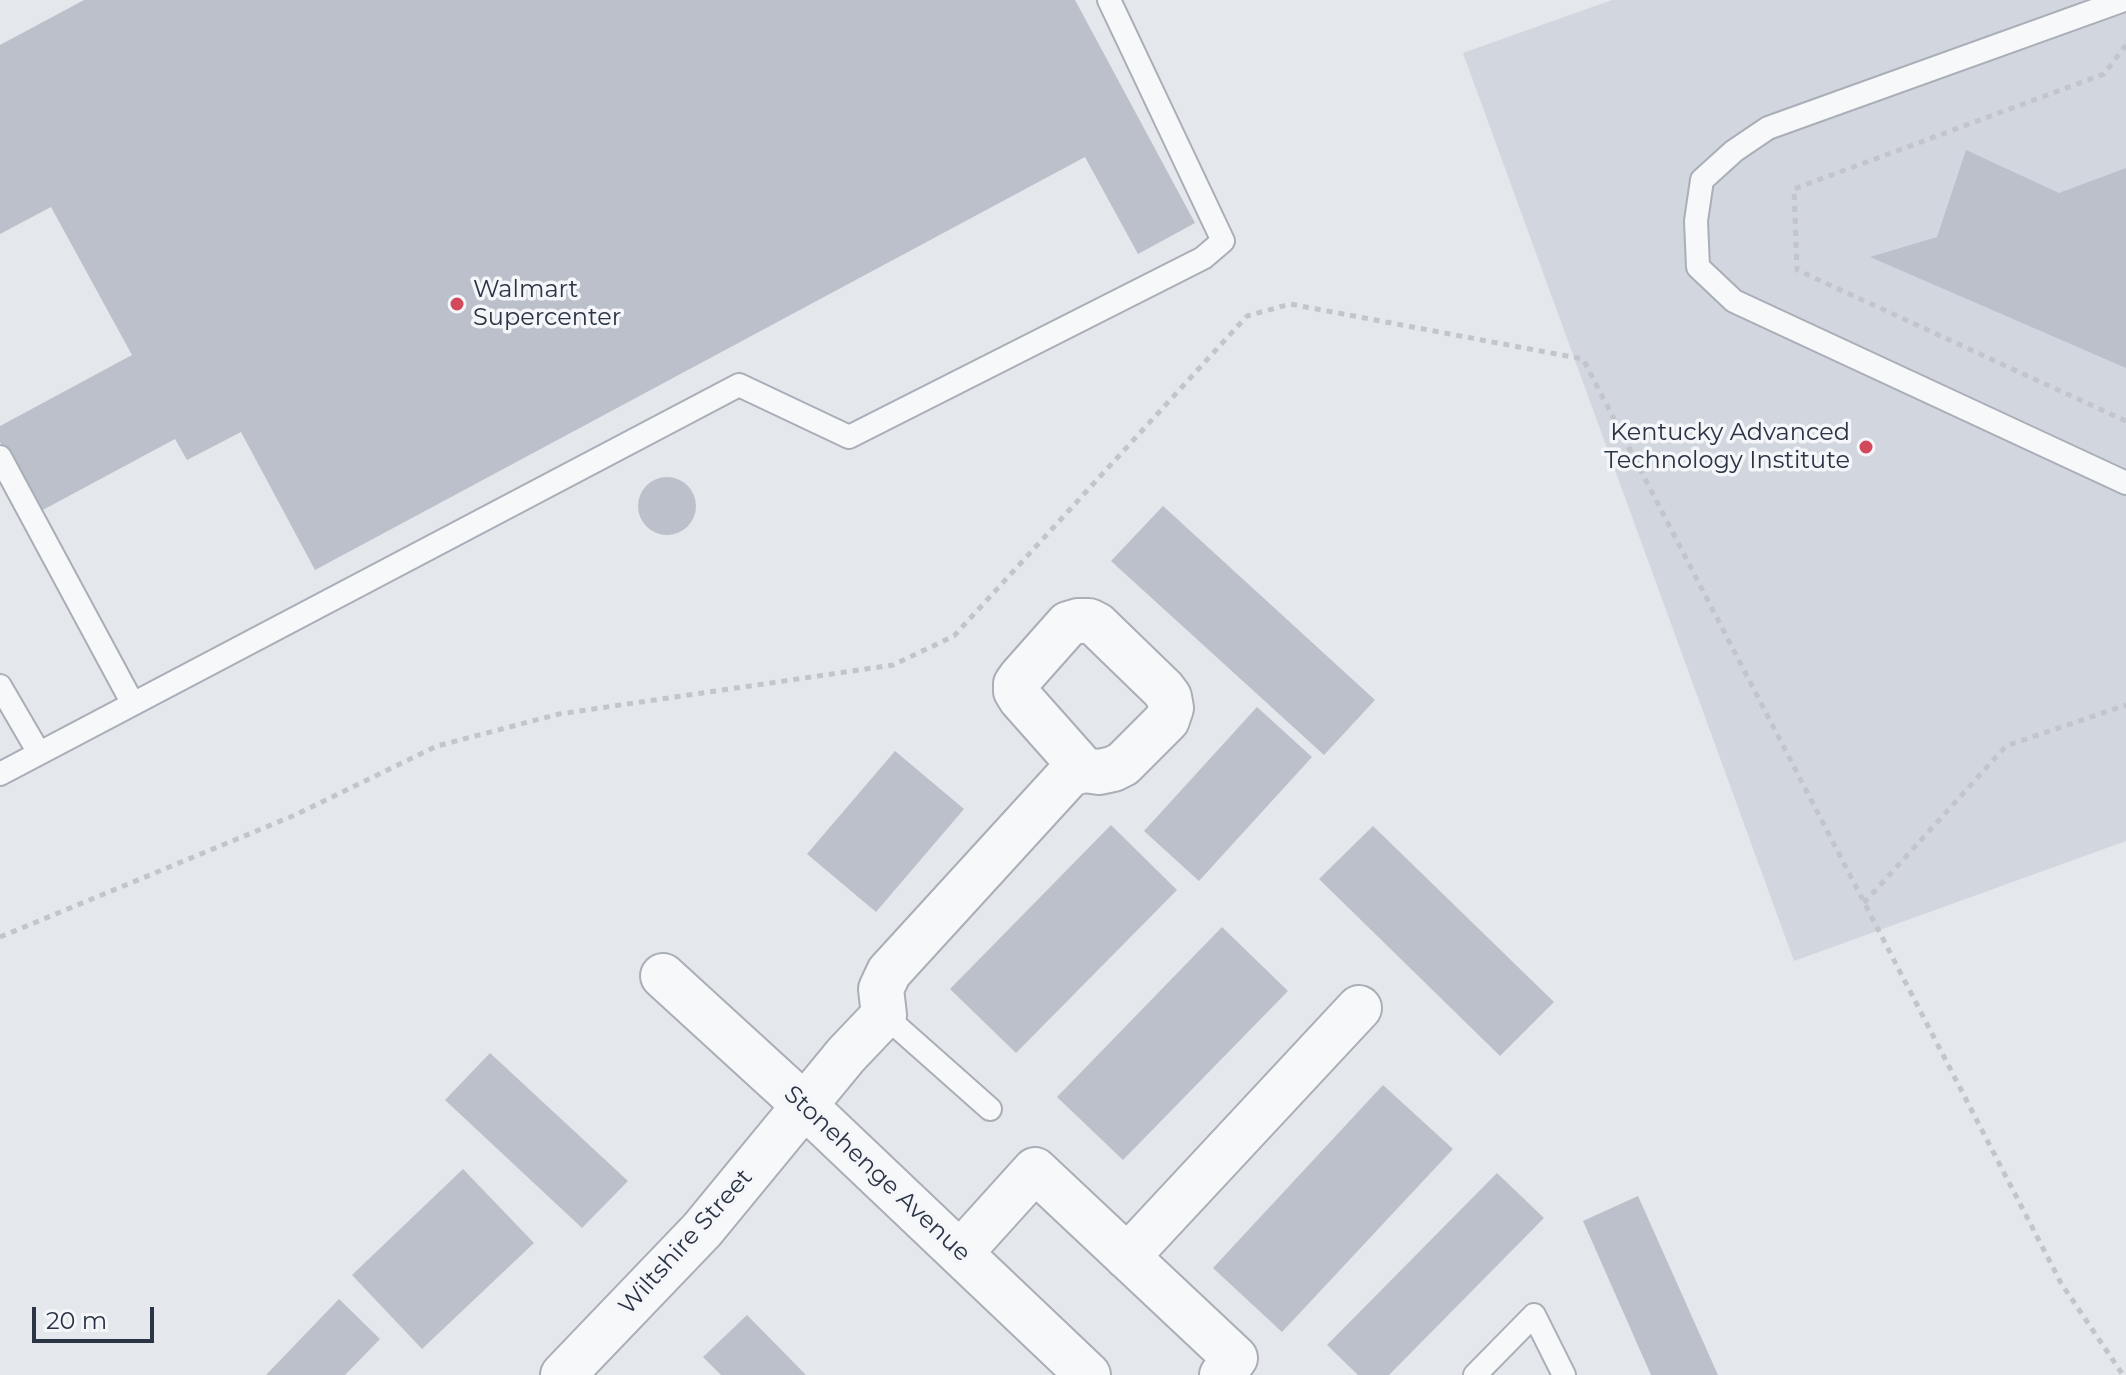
<!DOCTYPE html>
<style>
body{margin:0}
#map{position:relative;width:2126px;height:1375px;overflow:hidden;background:#e4e7ec;font-family:Montserrat,sans-serif}
canvas{display:block}
.scale{position:absolute;left:32px;top:1307px;width:122px;height:36px;box-sizing:border-box;border:4px solid #2b3445;border-top:0;padding-left:10px;font-size:24px;line-height:28px;white-space:nowrap;color:#2b3445;-webkit-text-stroke:6px #f4f6f9;paint-order:stroke}
</style>
<div id="map">
<canvas width="2126" height="1375"></canvas>
<div class="scale">20 m</div>
</div>
<script>
const g = document.querySelector('canvas').getContext('2d');
g.lineJoin = 'round';
function fillPath(path, color) {
  g.fillStyle = color;
  g.fill(path, 'evenodd');
}
function shape(rows) {
  const path = new Path2D();
  for (const r of rows) {
    if (r.length === 3) {
      path.moveTo(r[0] + r[2], r[1]);
      path.arc(r[0], r[1], r[2], 0, 2 * Math.PI);
      continue;
    }
    path.moveTo(r[0], r[1]);
    for (let i = 2; i < r.length; i += 2) path.lineTo(r[i], r[i + 1]);
  }
  return path;
}
function strokePath(path, color, width, dash) {
  g.strokeStyle = color;
  g.lineWidth = width;
  g.lineCap = dash ? 'butt' : 'round';
  g.setLineDash(dash || []);
  g.stroke(path);
}
function write(font, color, halo, rows, align = 'center') {
  g.font = font + ' Montserrat,sans-serif';
  g.lineWidth = 7;
  g.setLineDash([]);
  g.textBaseline = 'middle';
  g.strokeStyle = halo;
  g.fillStyle = color;
  for (const [text, x, y, turn = 0] of rows) {
    g.save();
    g.translate(x, y);
    g.rotate((+turn || 0) * Math.PI / 180);
    g.textAlign = isNaN(turn) ? turn : align;
    if (halo) g.strokeText(text, 0, 0);
    g.fillText(text, 0, 0);
    g.restore();
  }
}
const built = shape([
 [1612,0,2126,0,2126,841,1794,961,1463,53]
]);
const building = shape([
 [84,0,1075,0,1195,223,1138,254,1085,157,315,570,241,432,187,460,175,439,39,512,0,442,0,426,132,355,51,207,0,234,0,45],
 [1966,150,2059,193,2126,168,2126,368,1870,257,1937,237],
 [667,506,29],
 [1163,506,1375,700,1324,755,1111,561],
 [1257,707,1312,757,1199,881,1144,831],
 [895,751,964,809,876,912,807,854],
 [1111,825,1177,890,1016,1053,950,989],
 [1373,826,1554,1002,1500,1056,1319,879],
 [1222,927,1288,991,1123,1160,1057,1097],
 [490,1053,628,1181,582,1228,445,1100],
 [1383,1085,1453,1149,1282,1332,1213,1268],
 [463,1169,534,1243,422,1349,352,1275],
 [1497,1173,1544,1218,1389,1375,1358,1375,1327,1345],
 [1638,1196,1718,1375,1651,1375,1583,1221],
 [339,1299,380,1339,345,1375,266,1375],
 [747,1315,806,1375,721,1375,703,1357]
]);
const path = shape([
 [2126,45,2104,74,1794,189,1797,270,2126,421],
 [1864,903,2006,746,2126,705],
 [0,937,295,815,437,746,559,714,893,665,954,636,1247,316,1290,304,1583,359,2061,1283,2123,1375]
]);
const service = shape([
 [2124,0,1768,128,1734,151,1702,180,1696,221,1698,267,1734,301,2126,483],
 [0,457,133,704],
 [0,686,39,753],
 [0,774,739,385,849,437,1203,258,1223,241,1109,0],
 [884,1015,990,1109],
 [1475,1375,1534,1315,1564,1375]
]);
const minor = shape([
 [663,976,804,1105,1088,1375],
 [960,1253,1035,1170,1235,1358,1222,1375],
 [1127,1257,1359,1008],
 [563,1375,702,1230,846,1055,884,1015,881,989,889,972,1070,774,1084,770,1099,772,1113,769,1123,764,1167,720,1171,708,1169,697,1163,689,1097,625,1089,621,1078,621,1068,624,1021,677,1016,684,1016,691,1021,699,1084,770]
]);
const markers = [
 [457,304,8,"#d1495b"],
 [1866,447,8,"#d1495b"]
];
const poiNames = [
 ["Walmart",473,290],
 ["Supercenter",473,318],
 ["Kentucky Advanced",1850,433,"right"],
 ["Technology Institute",1850,461,"right"]
];
const streetNames = [
 ["Stonehenge Avenue",877,1174,43],
 ["Wiltshire Street",686,1242,-48]
];
fillPath(built, '#d2d6de');
fillPath(building, '#bbc0ca');
strokePath(service, '#a9aeb7', 26);
strokePath(minor, '#a9aeb7', 48);
strokePath(path, '#c2c5cb', 5, [6, 6]);
strokePath(service, '#f7f8fa', 22);
strokePath(minor, '#f7f8fa', 44);
for (const [x, y, r, color] of markers) {
  const dot = new Path2D();
  dot.arc(x, y, r, 0, 2 * Math.PI);
  g.fillStyle = color;
  g.fill(dot);
  strokePath(dot, '#f4f6f9', 3);
}
write('24px', '#2b3445', '#f4f6f9', poiNames, 'left');
write('24px', '#2b3445', '#f4f6f9', streetNames);
</script>
